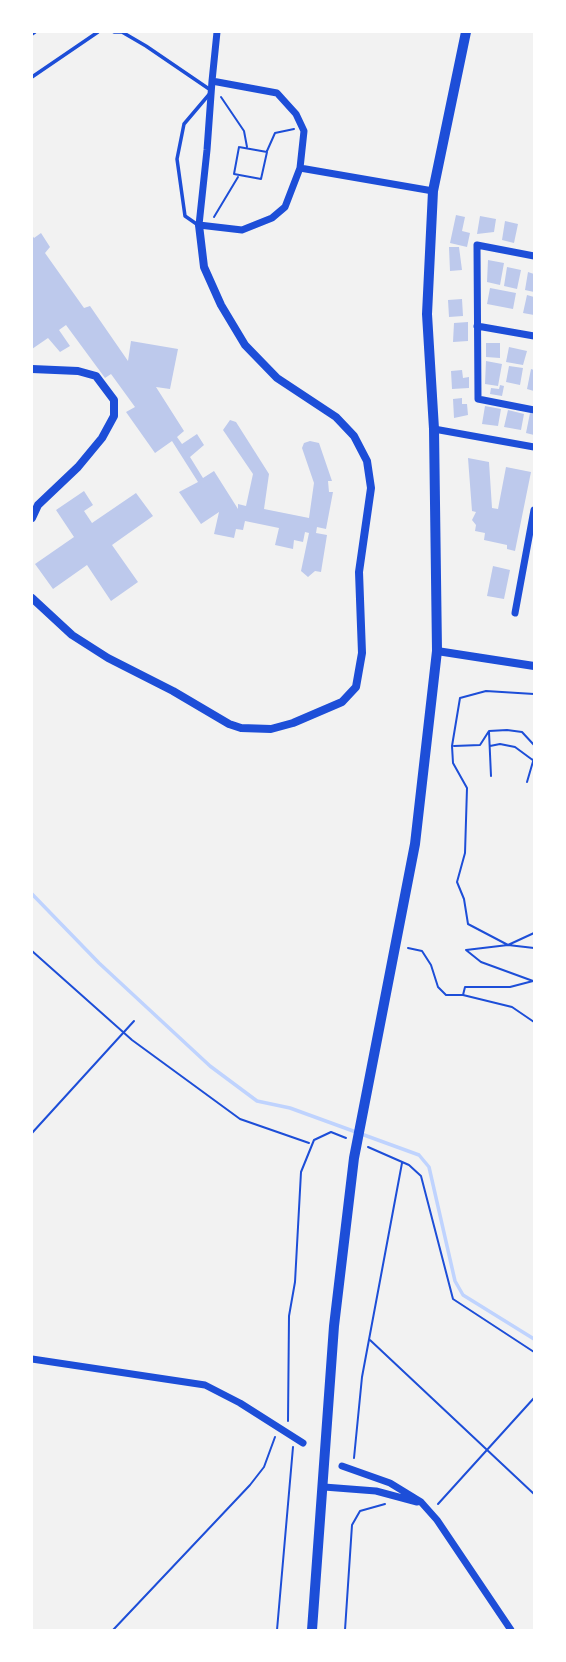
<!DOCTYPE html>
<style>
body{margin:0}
#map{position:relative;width:566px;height:1662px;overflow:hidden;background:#f2f2f2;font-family:"Space Grotesk",sans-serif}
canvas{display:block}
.frame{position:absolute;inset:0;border:33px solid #fff;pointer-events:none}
</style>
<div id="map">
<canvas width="566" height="1662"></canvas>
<div class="frame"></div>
</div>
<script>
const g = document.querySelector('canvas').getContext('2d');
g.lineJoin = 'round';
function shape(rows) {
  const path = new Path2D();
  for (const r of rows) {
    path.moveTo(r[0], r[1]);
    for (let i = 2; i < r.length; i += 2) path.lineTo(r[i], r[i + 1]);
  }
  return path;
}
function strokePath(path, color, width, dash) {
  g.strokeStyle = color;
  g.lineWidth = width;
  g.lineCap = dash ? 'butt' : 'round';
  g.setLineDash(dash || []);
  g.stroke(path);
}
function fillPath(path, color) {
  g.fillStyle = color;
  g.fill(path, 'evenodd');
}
const stream = shape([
 [32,894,99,963,210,1066,257,1101,290,1108,419,1155,429,1167,455,1281,463,1295,534,1339]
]);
const building = shape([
 [456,215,465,217,462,231,470,233,467,247,450,243],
 [480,216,496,219,494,232,477,234],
 [505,221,518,224,514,243,502,240],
 [41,233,50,247,45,253,84,308,90,306,128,361,131,341,178,349,170,389,156,387,184,431,177,437,182,444,197,434,204,445,190,457,203,478,214,471,238,509,238,504,246,506,253,474,223,430,230,420,236,422,269,474,264,509,309,518,314,483,302,448,304,443,310,441,319,443,332,481,328,481,329,492,333,492,326,529,317,527,316,533,327,535,321,572,315,571,308,577,301,571,309,533,305,532,303,542,294,540,293,549,275,545,279,528,245,521,243,530,236,529,234,538,214,534,219,512,201,524,179,492,198,482,172,441,155,453,126,412,135,407,111,374,105,378,66,325,59,330,70,346,60,352,48,338,32,349,32,235,34,238],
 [449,247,459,247,462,270,450,271],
 [488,260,504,263,500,285,487,282],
 [507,267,521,270,517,289,504,286],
 [528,272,534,274,534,292,525,290],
 [490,288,516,293,513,309,487,304],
 [527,295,534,297,534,315,523,313],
 [462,299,463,316,449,317,448,300],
 [468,322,468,341,453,342,454,323],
 [486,343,500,343,500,358,486,357],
 [509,347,527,351,523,365,506,362],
 [486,361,502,364,498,386,485,384],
 [509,366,523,368,520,385,506,382],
 [531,369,534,370,534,391,527,389],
 [462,370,463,378,469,377,469,388,452,389,451,371],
 [500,385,504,386,502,396,490,394,491,388,499,389],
 [462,398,462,404,467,404,468,415,454,418,453,399],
 [485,406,501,409,498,426,482,424],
 [508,410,524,414,521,430,504,427],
 [530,413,534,414,534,435,526,433],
 [468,458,489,462,492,508,498,509,506,467,531,472,515,551,507,549,507,545,484,540,485,533,475,531,476,525,472,520,476,512,472,511],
 [84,491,93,505,84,511,92,523,136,493,153,516,112,545,138,582,111,601,87,565,53,589,35,564,74,537,56,510],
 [493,566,510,570,504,599,487,596]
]);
const path = shape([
 [221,97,244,131,247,147],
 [239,147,267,152,261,179,234,174,239,147],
 [267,151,275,133,294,129],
 [214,217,238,177],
 [534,694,486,691,460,698,452,746,453,763,467,788,465,853,457,882,464,899,468,924,508,945,534,933],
 [489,732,491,776],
 [454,746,480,745,489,731,507,730,522,732,534,745],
 [490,746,500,744,515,747,534,761],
 [527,782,534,758],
 [408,948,422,951,431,965,438,987,446,995,462,995],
 [534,948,508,945,466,950,481,962,533,981,510,987,465,987,463,995,512,1007,534,1022],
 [32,951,132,1040,240,1119,309,1143],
 [32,1133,134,1021],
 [368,1147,409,1165,421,1176,453,1299,534,1352],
 [370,1340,534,1494],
 [288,1421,289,1316,295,1282,301,1172,314,1140,331,1132,346,1138],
 [354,1458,362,1377,402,1163],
 [438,1504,534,1398],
 [113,1630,250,1485,264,1467,275,1437],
 [277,1630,293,1447],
 [345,1630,352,1525,360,1511,385,1504]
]);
const service = shape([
 [114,32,122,32,146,46,212,91,184,124,177,159,185,216,198,225],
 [32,34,35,32],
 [32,77,98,32]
]);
const minor = shape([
 [212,81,277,93,296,114,304,131,300,168,285,207,272,218,242,230,199,225,207,150,212,81,217,32],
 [300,168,433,191],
 [534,256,477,245,478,399,534,410],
 [477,326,534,336],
 [434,429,534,447],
 [515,613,534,510],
 [32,1359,205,1385,240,1403,303,1443],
 [342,1466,390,1483,421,1502,437,1520,511,1630],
 [324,1487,376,1491,417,1502]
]);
const tertiary = shape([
 [32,369,78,371,96,376,114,400,114,416,102,438,78,467,38,505,32,518],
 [32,598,72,635,108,658,173,691,229,724,241,728,271,729,293,723,342,702,356,687,362,653,359,572,371,488,367,461,354,436,336,417,277,378,245,345,221,305,204,267,199,225],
 [437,651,534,666]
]);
const primary = shape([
 [312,1630,334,1326,354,1158,415,844,437,651,434,429,427,314,433,191,466,32]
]);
strokePath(stream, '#bfd3fe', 3.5);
fillPath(building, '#bdc9ec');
strokePath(path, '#1d4ed8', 2);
strokePath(service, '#1d4ed8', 3.5);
strokePath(minor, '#1d4ed8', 7);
strokePath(tertiary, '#1d4ed8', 8);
strokePath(primary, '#1d4ed8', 10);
</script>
